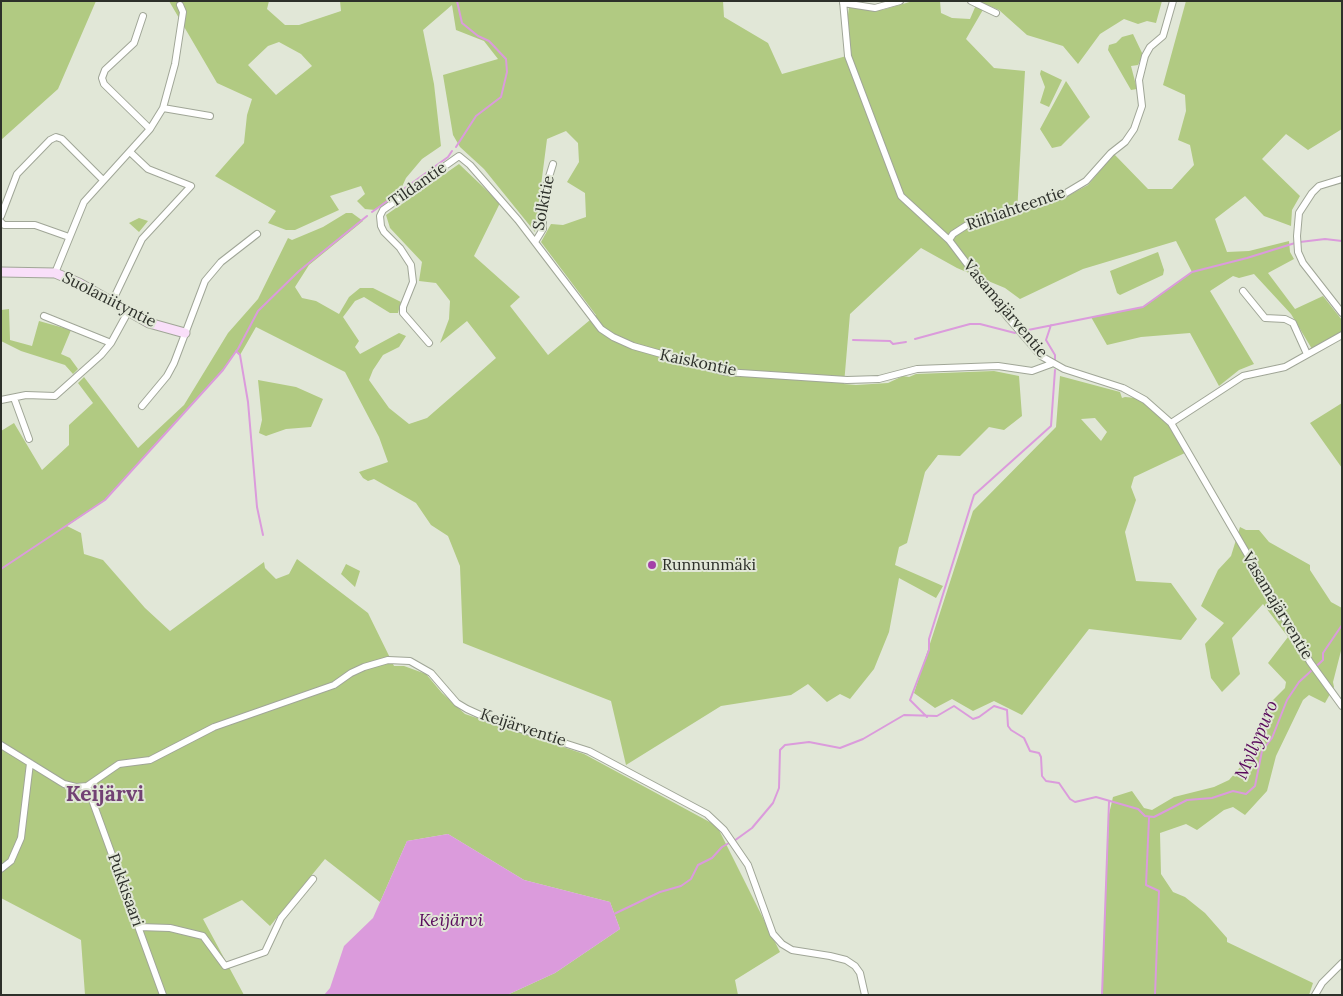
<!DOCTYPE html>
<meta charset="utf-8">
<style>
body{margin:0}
#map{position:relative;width:1343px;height:996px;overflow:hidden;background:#e1e7d7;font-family:Lora,serif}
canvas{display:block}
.frame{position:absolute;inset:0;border:2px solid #2d302a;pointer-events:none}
</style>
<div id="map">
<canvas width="1343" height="996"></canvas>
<div class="frame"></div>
</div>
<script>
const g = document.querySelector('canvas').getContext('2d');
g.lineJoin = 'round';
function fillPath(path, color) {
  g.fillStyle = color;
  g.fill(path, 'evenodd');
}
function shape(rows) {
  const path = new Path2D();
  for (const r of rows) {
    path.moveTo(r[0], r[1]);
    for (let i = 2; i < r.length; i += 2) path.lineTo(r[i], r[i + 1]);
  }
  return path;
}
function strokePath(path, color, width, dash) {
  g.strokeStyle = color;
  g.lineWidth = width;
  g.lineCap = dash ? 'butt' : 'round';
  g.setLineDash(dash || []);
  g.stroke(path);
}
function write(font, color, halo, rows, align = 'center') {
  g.font = font + ' Lora,serif';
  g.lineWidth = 4;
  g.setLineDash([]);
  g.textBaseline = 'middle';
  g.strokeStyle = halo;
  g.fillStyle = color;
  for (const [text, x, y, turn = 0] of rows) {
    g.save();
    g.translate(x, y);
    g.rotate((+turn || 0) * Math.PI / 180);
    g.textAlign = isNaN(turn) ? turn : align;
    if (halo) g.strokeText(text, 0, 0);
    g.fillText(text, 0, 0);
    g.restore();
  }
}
const green = shape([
 [1,1,96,1,58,89,1,140],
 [169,1,269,1,267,9,285,25,299,25,341,11,340,1,723,1,724,17,768,43,782,74,850,55,847,22,849,7,882,10,913,1,940,1,941,13,952,18,970,19,976,5,984,8,966,39,994,68,1025,71,1017,213,1062,199,1088,185,1114,154,1148,189,1172,189,1194,165,1190,145,1178,140,1186,111,1185,95,1163,85,1186,1,1342,1,1342,129,1308,150,1286,134,1262,159,1300,196,1292,210,1291,226,1264,216,1245,196,1215,219,1227,252,1249,251,1289,241,1290,252,1294,259,1268,273,1295,309,1323,296,1342,320,1342,331,1312,349,1291,314,1254,274,1239,278,1233,276,1210,291,1254,364,1239,370,1219,386,1190,333,1141,337,1107,345,1091,317,1143,307,1192,272,1176,241,1083,269,1020,299,1005,288,957,268,921,248,850,314,844,384,856,385,888,383,903,376,909,377,916,374,994,371,1019,376,1022,416,1004,430,989,427,960,456,938,455,925,472,907,543,899,547,895,565,943,586,936,598,899,578,889,632,874,669,850,699,840,694,827,702,808,684,791,695,721,706,626,765,611,701,463,643,460,566,448,536,431,525,416,503,374,479,368,481,363,478,359,472,388,462,379,437,345,372,256,327,240,355,236,352,223,370,105,500,67,526,81,533,84,554,103,560,145,608,170,631,264,562,265,568,276,579,289,574,297,559,368,613,394,666,404,666,426,674,442,693,465,714,584,754,717,826,780,952,735,980,738,995,507,995,555,973,620,929,610,902,524,880,448,834,407,841,380,902,325,859,270,926,242,900,203,919,244,995,85,995,81,940,1,898,1,431,14,423,42,470,69,445,69,425,93,403,78,383,84,377,138,448,184,405,228,333,258,299,288,238,292,240,323,227,346,213,352,213,363,221,309,265,295,287,302,298,316,301,339,314,349,297,360,288,373,288,401,302,398,313,390,313,364,297,355,301,343,317,359,341,355,347,360,354,399,333,406,336,399,347,383,355,373,370,369,380,389,408,409,424,427,418,496,358,467,321,440,343,449,319,450,301,436,283,419,281,422,262,390,228,386,215,459,164,500,203,474,256,520,297,510,306,548,355,596,315,541,242,551,224,563,225,586,217,585,193,567,182,579,162,578,143,566,131,547,139,535,232,484,169,460,147,453,135,443,75,498,59,484,41,456,30,452,5,423,30,434,84,441,146,422,159,406,178,400,191,375,210,365,209,357,201,365,194,361,186,330,196,339,210,295,230,286,230,268,223,276,211,215,176,244,143,247,115,252,99,217,83],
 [279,42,301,54,312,66,276,95,248,65,268,46],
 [978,1,1162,1,1156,23,1147,21,1138,24,1124,19,1100,34,1078,64,1063,46,1027,35,999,10],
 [1133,34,1143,55,1138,65,1131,66,1137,89,1131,90,1108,50,1109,45,1116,43,1122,37],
 [1041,70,1062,80,1049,107,1040,103,1045,87,1040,74],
 [1066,81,1090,117,1061,146,1052,148,1040,129],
 [139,218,148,221,139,232,129,223],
 [1158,252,1164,270,1163,275,1120,295,1117,293,1110,271],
 [9,309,10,340,32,346,39,321,71,330,61,354,70,358,78,369,73,374,65,365,21,351,1,341,1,310],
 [1060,376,1120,392,1122,398,1125,397,1136,398,1145,403,1171,428,1187,452,1134,477,1131,487,1136,500,1125,532,1136,581,1171,583,1197,619,1181,640,1089,629,1022,715,994,701,973,711,952,699,935,708,914,693,973,511,1056,427],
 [1095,418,1107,432,1101,441,1081,419],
 [258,380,296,387,323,399,311,427,286,429,266,436,259,433,262,420],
 [1342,403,1342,468,1310,423],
 [1240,527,1246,530,1259,530,1269,542,1310,565,1310,570,1331,602,1342,608,1342,647,1333,682,1334,687,1325,703,1309,695,1303,700,1276,756,1267,791,1245,815,1233,807,1224,810,1197,830,1186,824,1160,833,1161,874,1173,892,1185,897,1205,913,1227,938,1227,942,1313,983,1309,995,1102,995,1109,814,1113,797,1132,791,1144,808,1152,810,1174,797,1214,787,1229,780,1250,756,1272,701,1285,688,1286,682,1268,663,1288,637,1263,604,1232,638,1240,674,1222,692,1211,678,1205,644,1224,623,1201,606,1218,570,1231,556],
 [346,564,360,571,355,587,341,574]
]);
const water = shape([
 [448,834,524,880,610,902,620,929,555,973,507,995,324,995,330,988,344,946,373,918,407,841]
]);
const stream = shape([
 [456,147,476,116,501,97,507,72,506,59,489,41,478,36,462,23,457,1],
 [372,212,448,157,452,151],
 [1300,242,1325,239,1342,241],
 [1051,325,1046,340,1055,355,1055,362],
 [1028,330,1143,307,1192,272,1247,258,1295,243],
 [915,339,970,324,980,324,1015,333],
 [853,340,890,341,893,344,906,342],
 [238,349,258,311,299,271,367,216],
 [236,351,240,355,248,402,257,507,263,535],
 [1,569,105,500,223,370,237,350],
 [927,717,910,700,929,650,929,639,974,495,1051,426,1055,370],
 [1149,818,1146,885,1159,891,1155,995],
 [734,841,752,828,773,803,779,788,780,750,785,745,809,742,840,748,863,739,904,715,937,716,954,706,973,719,979,717,994,706,1007,710,1008,726,1011,730,1024,738,1030,751,1039,753,1041,757,1042,776,1046,781,1059,783,1070,799,1075,802,1096,797,1138,809,1145,816,1154,817,1187,800,1212,798,1233,791,1246,794,1255,786,1262,751,1272,738,1287,700,1299,682,1323,660,1323,653,1342,625],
 [614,914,660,892,681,886,691,879,698,865,712,858,722,847,729,843],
 [1102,995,1109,802]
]);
const street = shape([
 [843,1,848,56,901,196,949,240,1009,319,1041,356,1064,369,1123,388,1145,400,1171,423,1310,662,1342,706],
 [971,1,996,13],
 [843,3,875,8,900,1],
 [143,16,134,43,105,70,102,78,104,84,150,129],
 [163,108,210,116],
 [1342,179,1319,186,1312,193,1299,213,1297,236,1298,252,1303,263,1342,313],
 [1,216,17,174,50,140,56,137,62,139,103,180],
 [1,222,4,225,35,225,69,237],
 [949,240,953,234,967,225,1061,196,1086,181,1111,153,1125,142,1134,129,1142,106,1139,80,1145,56,1150,47,1163,36,1173,1],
 [535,242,543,229,543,196,553,164],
 [55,273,84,202,150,129,163,108,175,64,183,12,180,5],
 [1243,291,1265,318,1285,319,1293,323,1307,354],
 [112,302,142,239,191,186,148,169,130,152],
 [44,316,111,343],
 [429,343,403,313,403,307,413,282,411,265,400,248,384,232,381,226,380,216,383,210,459,156,470,165,518,220,601,329,613,337,633,346,725,372,847,380,879,379,917,369,998,366,1032,371,1051,364],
 [14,398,29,439],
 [1,400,26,395,55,396,101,355,111,343,128,312],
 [142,406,167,376,174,363,205,281,221,262,257,234],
 [1171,423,1243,376,1285,367,1342,335],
 [1,745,64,784,76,787,87,786,119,764,150,760,214,727,334,685,351,673,364,667,388,660,410,661,431,673,457,703,467,709,489,719,589,751,707,814,724,830,748,865,773,934,782,944,792,950,830,956,846,960,855,966,860,973,865,995],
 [87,786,163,995],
 [1,869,11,861,21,838,30,763],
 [139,927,170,928,203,936,225,966,265,952,281,918,313,879],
 [1315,995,1322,983,1342,963]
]);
const secondary = shape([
 [1,272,55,273,79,283,149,323,185,333]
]);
const markers = [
 [652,565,5,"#a441a8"]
];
const streetNames = [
 ["Tildantie",418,185,-35],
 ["Solkitie",544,203,-79],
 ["Riihiahteentie",1016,209,-19],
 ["Suolaniityntie",109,300,27],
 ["Vasamajärventie",1005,309,50],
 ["Kaiskontie",698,363,12],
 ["Vasamajärventie",1277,606,59],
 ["Keijärventie",523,728,18],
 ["Pukkisaari",125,890,70]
];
const poiNames = [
 ["Runnunmäki",662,565]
];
const waterNames = [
 ["Myllypuro",1257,740,-67],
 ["Keijärvi",451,921]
];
const districtNames = [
 ["Keijärvi",105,795]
];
fillPath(green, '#b1ca82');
fillPath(water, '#db9bdc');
strokePath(stream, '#db9bdc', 2);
strokePath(street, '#a0a697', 8);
strokePath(secondary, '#a0a697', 11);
strokePath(street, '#fff', 6);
strokePath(secondary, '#f9dff9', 9);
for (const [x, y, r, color] of markers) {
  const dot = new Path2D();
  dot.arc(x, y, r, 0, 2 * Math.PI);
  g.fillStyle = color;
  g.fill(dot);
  strokePath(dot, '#e1e7d7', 2);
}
write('16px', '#2d302a', '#e1e7d7', streetNames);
write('16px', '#2d302a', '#e1e7d7', poiNames, 'left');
write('italic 18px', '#59095c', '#e1e7d7', waterNames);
write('bold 21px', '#724174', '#e1e7d7', districtNames);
</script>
